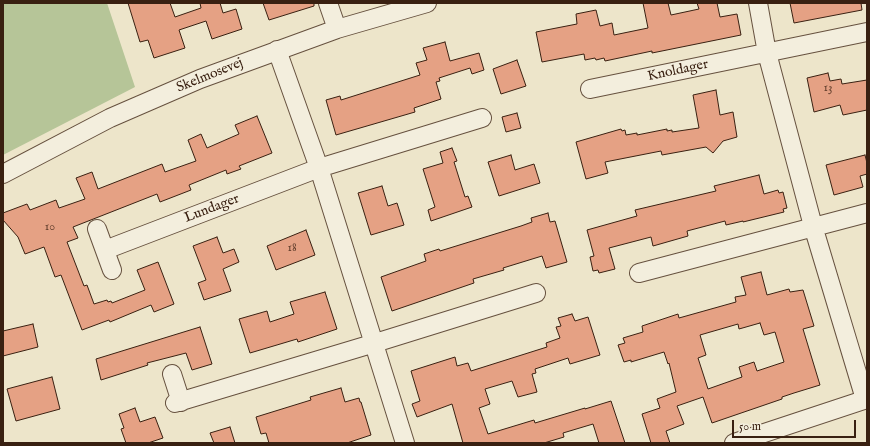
<!DOCTYPE html>
<style>
body{margin:0}
#map{position:relative;width:870px;height:446px;overflow:hidden;background:#ede5ca;font-family:"IM FELL English",serif}
canvas{display:block}
.frame{position:absolute;inset:0;border:4px solid #392011;pointer-events:none}
.scale{position:absolute;left:732px;top:420px;width:124px;height:18px;box-sizing:border-box;border:2px solid #392011;border-top:0;padding-left:5px;font-size:12px;line-height:14px;white-space:nowrap;color:#392011;-webkit-text-stroke:3px #f3eedd;paint-order:stroke}
</style>
<div id="map">
<canvas width="870" height="446"></canvas>
<div class="frame"></div>
<div class="scale">50 m</div>
</div>
<script>
const g = document.querySelector('canvas').getContext('2d');
g.lineJoin = 'round';
function fillPath(path, color) {
  g.fillStyle = color;
  g.fill(path, 'evenodd');
}
function shape(rows) {
  const path = new Path2D();
  for (const r of rows) {
    path.moveTo(r[0], r[1]);
    for (let i = 2; i < r.length; i += 2) path.lineTo(r[i], r[i + 1]);
  }
  return path;
}
function strokePath(path, color, width, dash) {
  g.strokeStyle = color;
  g.lineWidth = width;
  g.lineCap = dash ? 'butt' : 'round';
  g.setLineDash(dash || []);
  g.stroke(path);
}
function write(font, color, halo, rows, align = 'center') {
  g.font = font + ' "IM FELL English",serif';
  g.lineWidth = 3;
  g.setLineDash([]);
  g.textBaseline = 'middle';
  g.strokeStyle = halo;
  g.fillStyle = color;
  for (const [text, x, y, turn = 0] of rows) {
    g.save();
    g.translate(x, y);
    g.rotate((+turn || 0) * Math.PI / 180);
    g.textAlign = isNaN(turn) ? turn : align;
    if (halo) g.strokeText(text, 0, 0);
    g.fillText(text, 0, 0);
    g.restore();
  }
}
const green = shape([
 [3,3,107,3,135,87,3,155]
]);
const building = shape([
 [128,3,170,3,175,17,201,8,200,3,220,3,223,13,236,9,242,29,212,39,206,21,179,30,185,48,154,58,148,40,140,42,128,3],
 [263,3,314,3,314,6,269,20,263,3],
 [643,3,668,3,671,15,699,9,697,3,717,3,720,17,737,14,741,35,652,53,652,51,605,61,604,58,596,60,595,58,585,60,584,54,542,62,536,32,577,24,576,14,596,10,600,26,612,23,614,35,648,28,643,3],
 [790,3,861,3,862,10,794,23,790,3],
 [445,42,450,61,479,53,484,70,472,74,470,68,439,78,440,81,436,82,441,99,414,108,415,112,336,135,326,100,340,96,341,100,420,75,416,63,427,60,423,48,445,42],
 [517,60,526,86,501,94,493,69,517,60],
 [828,73,830,81,841,79,842,84,867,80,867,110,843,115,840,105,814,112,807,78,828,73],
 [716,90,720,115,733,112,737,137,723,141,713,153,706,147,662,155,661,151,605,162,608,173,586,179,576,142,621,129,622,131,625,130,626,135,637,133,637,135,667,129,667,131,672,130,672,132,699,128,693,95,716,90],
 [517,113,521,128,506,132,502,117,517,113],
 [257,116,272,153,239,166,241,169,227,174,226,170,189,185,191,190,160,202,157,194,73,227,78,238,67,242,84,286,87,285,94,304,107,300,108,302,111,301,112,303,145,290,137,270,158,262,174,304,154,312,151,305,110,322,109,320,82,330,61,275,55,277,44,247,25,254,18,237,3,220,3,213,27,204,30,210,56,200,59,208,85,199,76,178,92,172,98,189,162,164,165,172,196,161,188,140,201,134,207,148,239,134,235,125,257,116],
 [452,148,457,161,454,162,465,197,468,196,472,207,431,221,428,210,435,207,423,169,443,163,440,152,452,148],
 [511,155,515,170,534,164,540,183,499,196,488,162,511,155],
 [865,155,867,163,867,174,860,176,863,187,834,195,826,165,865,155],
 [759,175,764,194,778,190,779,193,783,192,787,208,783,209,784,212,743,222,743,221,726,225,725,221,687,231,688,236,653,246,651,237,609,248,615,269,599,273,598,270,593,271,590,257,594,256,587,230,637,216,635,210,716,191,714,186,759,175],
 [382,186,388,206,397,203,404,225,371,235,358,193,382,186],
 [548,213,550,222,555,221,567,262,546,268,542,256,503,268,504,270,473,279,474,283,392,311,381,277,426,261,424,254,439,249,440,251,521,226,532,222,531,218,548,213],
 [306,230,315,255,276,270,267,246,306,230],
 [217,237,223,253,234,249,239,262,223,269,231,291,204,300,198,283,206,280,193,246,217,237],
 [761,272,767,295,789,289,790,292,803,290,814,326,803,329,820,385,794,393,782,397,782,399,712,423,703,397,677,406,684,424,666,431,670,443,651,443,642,414,660,408,657,399,676,392,669,363,668,364,664,352,631,362,631,360,624,362,618,345,625,343,623,338,643,332,642,326,678,314,679,318,736,302,735,297,746,295,741,277,761,272],
 [760,323,764,335,775,332,784,362,757,371,754,362,739,367,742,377,708,389,698,358,706,355,700,335,738,324,739,329,760,323],
 [325,292,337,329,298,342,297,339,250,353,239,319,267,311,270,322,294,314,290,302,325,292],
 [572,314,575,321,588,317,600,355,570,364,568,358,535,369,536,373,532,374,537,392,518,397,512,381,485,389,490,404,479,408,488,434,534,420,535,423,585,408,585,409,611,401,625,443,599,443,593,424,563,433,564,437,544,443,463,443,452,404,417,417,412,404,420,401,411,371,455,357,457,366,468,363,471,371,547,347,546,343,560,338,556,327,561,326,558,318,572,314],
 [33,324,38,347,3,356,3,331,33,324],
 [200,327,212,364,192,370,186,353,147,363,148,365,101,380,96,359,200,327],
 [52,377,60,409,16,421,7,389,52,377],
 [341,388,345,402,359,398,360,402,361,402,371,435,347,443,269,443,266,433,261,434,256,417,311,400,310,397,341,388],
 [135,408,140,422,155,417,163,438,148,443,126,443,121,429,124,428,119,414,135,408],
 [230,427,235,443,214,443,210,433,230,427]
]);
const street = shape([
 [328,3,337,29],
 [758,3,767,53,813,226,865,399],
 [277,50,319,168,405,443],
 [590,89,867,32],
 [3,174,110,118,200,79,337,29,427,3],
 [97,229,112,270],
 [105,250,319,168,482,118],
 [639,273,867,213],
 [172,374,181,402],
 [175,403,375,343,536,293],
 [734,443,867,399]
]);
const numberNames = [
 ["13",828,89],
 ["10",50,228],
 ["18",292,249]
];
const streetNames = [
 ["Knoldager",678,71,-12],
 ["Skelmosevej",210,76,-22],
 ["Lundager",212,209,-21]
];
fillPath(green, '#b6c598');
fillPath(building, '#e5a184');
strokePath(building, '#392011', 1);
strokePath(street, '#66513f', 20);
strokePath(street, '#f3eedd', 18);
write('12px', '#64402e', null, numberNames);
write('14px', '#392011', '#f3eedd', streetNames);
</script>
